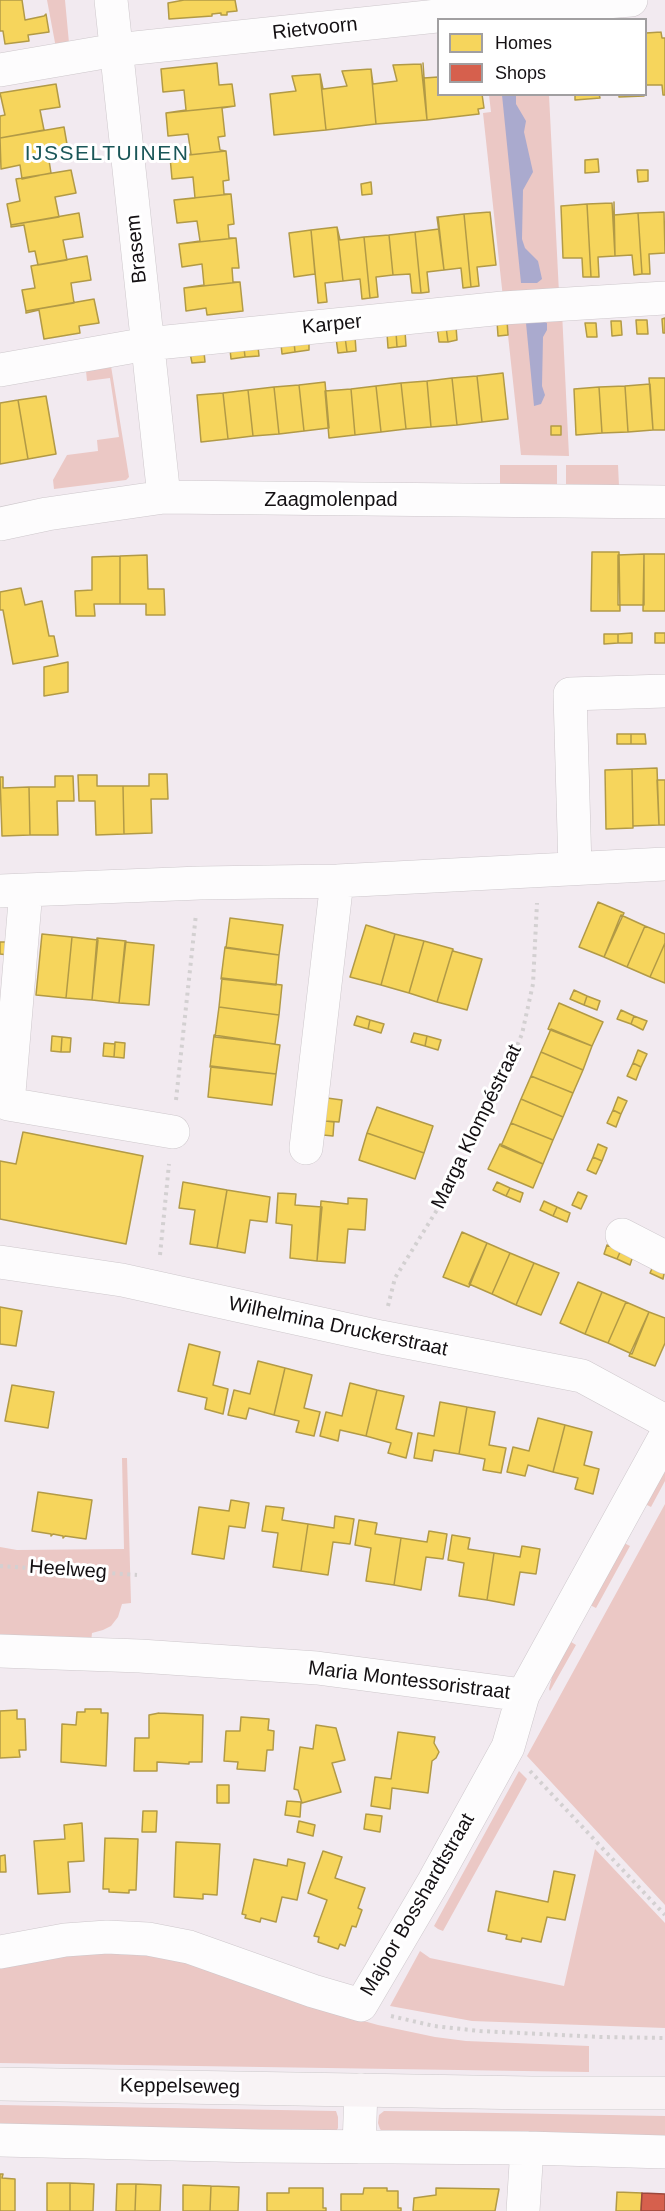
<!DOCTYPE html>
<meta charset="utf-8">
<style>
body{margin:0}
#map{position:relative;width:665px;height:2211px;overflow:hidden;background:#f2eaf0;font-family:Helvetica,sans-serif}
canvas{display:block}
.legend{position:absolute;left:437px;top:18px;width:210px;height:78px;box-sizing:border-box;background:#fff;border:2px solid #a19fa1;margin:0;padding:8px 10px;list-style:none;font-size:18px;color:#141013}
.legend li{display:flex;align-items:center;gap:12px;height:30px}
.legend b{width:30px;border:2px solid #a19fa1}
</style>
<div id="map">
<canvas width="665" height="2211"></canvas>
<ul class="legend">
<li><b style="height:16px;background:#f6d55c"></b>Homes</li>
<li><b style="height:16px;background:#d6604d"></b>Shops</li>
</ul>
</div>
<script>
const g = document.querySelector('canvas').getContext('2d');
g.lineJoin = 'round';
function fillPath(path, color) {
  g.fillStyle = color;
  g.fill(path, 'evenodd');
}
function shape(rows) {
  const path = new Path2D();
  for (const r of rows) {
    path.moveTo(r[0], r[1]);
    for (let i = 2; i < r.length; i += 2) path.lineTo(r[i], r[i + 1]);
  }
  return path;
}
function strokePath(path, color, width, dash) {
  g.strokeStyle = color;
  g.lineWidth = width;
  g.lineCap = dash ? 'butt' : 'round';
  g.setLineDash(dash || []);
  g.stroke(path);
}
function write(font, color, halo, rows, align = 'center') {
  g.font = font + ' Helvetica,sans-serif';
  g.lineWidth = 6;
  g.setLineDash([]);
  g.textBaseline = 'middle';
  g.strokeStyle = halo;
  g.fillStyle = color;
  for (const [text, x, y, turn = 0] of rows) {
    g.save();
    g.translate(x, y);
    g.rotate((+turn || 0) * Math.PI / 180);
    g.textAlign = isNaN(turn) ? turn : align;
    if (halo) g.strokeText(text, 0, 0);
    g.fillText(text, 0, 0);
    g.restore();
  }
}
const green = shape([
 [47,0,65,0,69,43,56,48],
 [489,95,549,95,559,293,503,298,483,113,491,112],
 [562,312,569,456,521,455,506,317],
 [111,366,129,477,126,480,54,489,53,480,67,455,98,451,97,440,119,437,110,378,87,381,86,371],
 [500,465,557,465,557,493,500,485],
 [566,465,618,465,619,486,566,493],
 [122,1458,127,1458,131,1603,122,1604,118,1617,111,1626,103,1630,92,1633,91,1642,0,1640,0,1547,17,1550,124,1549],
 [665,1464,665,1481,651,1507,643,1503],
 [665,1504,665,1905,527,1756],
 [622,1542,630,1546,596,1608,588,1604],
 [568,1640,576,1645,550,1691,549,1689,555,1665],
 [519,1771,527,1779,443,1931,438,1929,434,1926],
 [595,1849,665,1923,665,2028,472,2021,390,2006,420,1951,430,1958,564,1986],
 [86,1952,151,1956,183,1961,346,2016,378,2025,435,2037,466,2041,589,2046,589,2072,0,2063,0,1965],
 [0,2105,336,2111,338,2117,338,2128,335,2133,0,2128],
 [384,2111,665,2116,665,2139,385,2134,380,2129,378,2123,379,2115]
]);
const water = shape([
 [502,95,516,95,516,104,526,121,524,132,533,172,523,190,522,239,525,248,538,261,542,279,537,283,521,283],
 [545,322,547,323,547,330,543,337,542,386,545,395,541,404,534,406,526,323]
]);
const homes = shape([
 [0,0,22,0,25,20,44,16,46,14,49,32,28,35,29,41,5,44,3,31,0,31,0,0],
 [184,0,235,0,237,11,227,12,227,15,221,15,221,13,212,14,212,16,169,19,168,3,184,0],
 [661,32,662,38,665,38,665,95,663,95,662,85,646,85,646,33,661,32],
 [217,63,219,85,232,84,235,106,166,113,186,110,184,90,163,92,161,69,217,63],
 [423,63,424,78,438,77,438,94,482,94,484,108,478,109,479,114,427,120,423,63],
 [421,64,427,120,376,124,371,69,373,84,397,81,393,65,421,64],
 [371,69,376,124,326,130,320,74,323,89,347,86,342,71,371,69],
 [320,74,326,130,274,135,270,94,296,91,292,76,320,74],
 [56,84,60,107,40,110,44,130,0,138,0,116,5,115,0,93,56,84],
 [575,94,599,94,600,98,575,100,575,94],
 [619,94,643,94,644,96,619,97,619,94],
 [235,106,222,108,225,136,218,137,220,150,226,151,170,157,191,154,188,134,168,136,166,113,235,106],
 [64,127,68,150,48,154,51,173,22,179,20,165,1,169,0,138,64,127],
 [226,151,229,180,223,181,224,194,231,194,174,200,195,198,193,177,172,179,170,157,226,151],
 [598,159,599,172,585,173,585,160,598,159],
 [71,170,76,193,55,197,59,217,11,225,7,204,20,201,16,179,71,170],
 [637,170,648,170,648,181,638,182,637,170],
 [371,182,372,194,362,195,361,184,371,182],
 [231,194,234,224,228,225,229,238,236,238,179,244,200,241,197,221,177,223,174,200,231,194],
 [614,202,614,215,638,213,642,274,634,275,632,255,615,256,614,202],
 [612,203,615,256,598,257,599,277,591,277,587,204,612,203],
 [587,204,591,277,583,277,582,258,563,258,561,206,587,204],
 [490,212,496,265,477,267,479,286,471,287,464,214,490,212],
 [664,212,665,253,649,254,650,274,642,274,638,213,664,212],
 [79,213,83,237,63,240,67,260,38,265,35,251,29,252,24,225,11,227,11,225,79,213],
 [464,214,471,287,463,288,461,268,444,270,438,217,464,214],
 [437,217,444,270,427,272,429,292,421,293,415,232,439,229,437,217],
 [337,227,343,281,325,283,327,302,318,303,311,230,337,227],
 [337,227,340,240,364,237,370,298,362,299,360,279,343,281,337,227],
 [311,230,315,274,294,277,289,233,311,230],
 [415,232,421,293,412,293,410,274,393,275,389,235,415,232],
 [389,235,393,275,376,277,378,297,370,298,364,237,389,235],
 [236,238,239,268,232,268,233,282,240,282,184,288,204,285,202,264,182,267,179,244,236,238],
 [87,256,91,280,71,283,74,303,26,311,22,290,35,288,31,266,87,256],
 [240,282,243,311,207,315,206,308,186,311,184,288,240,282],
 [94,299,99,323,79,326,80,333,44,339,39,310,26,313,26,311,94,299],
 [665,318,665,333,663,333,662,319,665,318],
 [507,320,508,335,498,336,497,321,507,320],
 [636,320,647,320,648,334,637,334,636,320],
 [611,321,621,321,622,335,612,336,611,321],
 [585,323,596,323,597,337,587,337,585,323],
 [456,326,457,340,448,342,446,327,456,326],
 [437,327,446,327,448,342,439,342,437,327],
 [405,331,406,346,397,347,396,332,405,331],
 [396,332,397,347,388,348,387,333,396,332],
 [355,336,356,351,347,352,345,337,355,336],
 [345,337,347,352,338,353,336,338,345,337],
 [309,341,309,350,295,352,294,342,309,341],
 [294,342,295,352,282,354,281,344,294,342],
 [258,346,259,356,245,357,244,348,258,346],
 [244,348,245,357,231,359,230,349,244,348],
 [204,352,205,362,192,363,190,353,204,352],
 [503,373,508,419,482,422,477,376,503,373],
 [477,376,482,422,457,425,452,378,477,376],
 [452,378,457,425,431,427,427,381,452,378],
 [649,378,665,378,665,430,653,430,649,378],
 [427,381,431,427,406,429,401,383,427,381],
 [325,382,329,428,304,431,299,385,325,382],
 [401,383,406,429,381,432,376,386,401,383],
 [650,384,653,430,628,432,625,386,650,384],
 [299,385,304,431,279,434,274,387,299,385],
 [376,386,381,432,355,435,351,389,376,386],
 [625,386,628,432,602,433,599,387,625,386],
 [274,387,279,434,253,436,248,390,274,387],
 [599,387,602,433,576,435,574,389,599,387],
 [351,389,355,435,329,438,325,391,351,389],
 [248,390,253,436,228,439,223,393,248,390],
 [223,393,228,439,201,442,197,395,223,393],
 [46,396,56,454,28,459,18,400,46,396],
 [18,400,28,459,0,464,0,403,18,400],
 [551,426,561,426,561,435,551,435,551,426],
 [592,552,619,552,620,611,591,611,592,552],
 [644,554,644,605,618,605,618,555,644,554],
 [644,554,665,554,665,611,643,611,644,554],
 [147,555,148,589,164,589,165,615,146,615,146,604,120,604,120,556,147,555],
 [120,556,120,604,94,604,95,616,76,616,75,591,92,590,92,557,120,556],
 [21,588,25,605,42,601,49,636,54,636,58,656,13,664,3,610,0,610,0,592,21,588],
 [632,633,632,643,618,643,618,634,632,633],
 [655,633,665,633,665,643,655,643,655,633],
 [604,634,618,634,618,643,604,644,604,634],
 [68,662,68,692,44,696,44,667,68,662],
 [617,734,631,734,631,744,617,744,617,734],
 [631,734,645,734,646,744,631,744,631,734],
 [657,768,659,825,633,826,632,769,657,768],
 [632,769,633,828,606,829,605,770,632,769],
 [149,774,167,774,168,799,151,799,152,833,124,834,123,786,149,786,149,774],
 [78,775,97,775,97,786,123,786,124,834,96,835,95,801,79,801,78,775],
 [55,776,73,776,74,801,57,801,58,835,30,835,29,787,55,787,55,776],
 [0,777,3,777,3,788,29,787,30,835,2,836,0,777],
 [657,780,665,780,665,825,659,825,657,780],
 [598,902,624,913,604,957,579,947,598,902],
 [621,915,645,926,627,967,604,957,621,915],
 [230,918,283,925,279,955,226,948,230,918],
 [366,925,395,934,381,985,350,977,366,925],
 [645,926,665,934,665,943,650,977,627,967,645,926],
 [42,934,72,937,66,998,36,995,42,934],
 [395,934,424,941,409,993,381,985,395,934],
 [72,937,98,940,92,1000,66,998,72,937],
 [97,938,126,941,119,1003,92,1000,97,938],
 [424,941,453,949,437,1002,409,993,424,941],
 [0,942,9,942,8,955,0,954,0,942],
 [125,942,154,945,149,1005,119,1003,125,942],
 [665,943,665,983,650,977,665,943],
 [225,947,279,955,276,985,221,979,225,947],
 [453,949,453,951,482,959,467,1010,437,1002,453,949],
 [222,978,282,985,279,1015,219,1007,222,978],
 [574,990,587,996,584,1005,570,999,574,990],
 [587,996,600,1001,597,1010,584,1005,587,996],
 [559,1003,603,1022,592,1046,548,1029,559,1003],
 [219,1007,279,1015,275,1044,215,1037,219,1007],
 [621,1010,634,1016,631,1024,617,1019,621,1010],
 [357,1016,370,1020,368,1029,354,1025,357,1016],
 [634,1016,647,1021,643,1030,631,1024,634,1016],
 [370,1020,384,1024,381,1033,368,1029,370,1020],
 [551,1029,592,1046,583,1070,541,1052,551,1029],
 [414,1033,427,1036,425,1046,411,1042,414,1033],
 [214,1035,280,1045,276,1074,210,1067,214,1035],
 [52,1036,62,1037,61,1052,51,1051,52,1036],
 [427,1036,441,1040,438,1050,425,1046,427,1036],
 [62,1037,71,1038,70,1052,61,1052,62,1037],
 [115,1042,125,1043,124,1058,114,1057,115,1042],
 [104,1043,115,1044,114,1057,103,1056,104,1043],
 [638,1050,647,1054,641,1067,633,1063,638,1050],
 [541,1052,583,1070,573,1093,531,1076,541,1052],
 [633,1063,641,1067,636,1080,627,1076,633,1063],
 [211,1066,276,1074,272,1105,208,1097,211,1066],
 [531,1076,573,1093,563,1117,521,1099,531,1076],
 [618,1097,627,1101,621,1114,613,1110,618,1097],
 [327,1098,342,1100,339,1122,325,1121,327,1098],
 [521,1099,563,1117,553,1140,511,1123,521,1099],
 [377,1107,433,1126,424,1153,367,1133,377,1107],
 [613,1110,621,1114,616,1127,607,1123,613,1110],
 [325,1121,334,1122,333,1136,323,1135,325,1121],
 [511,1123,553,1140,543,1164,501,1146,511,1123],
 [23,1132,143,1156,126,1244,0,1219,0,1161,16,1164,23,1132],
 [367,1133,424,1153,415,1179,359,1160,367,1133],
 [500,1144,543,1164,533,1188,488,1169,500,1144],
 [598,1144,607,1148,602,1161,593,1157,598,1144],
 [593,1157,602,1161,596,1174,587,1170,593,1157],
 [183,1182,227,1190,217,1248,190,1244,195,1210,179,1208,183,1182],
 [497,1182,510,1188,506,1196,493,1190,497,1182],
 [510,1188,523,1193,520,1202,506,1196,510,1188],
 [227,1190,270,1197,267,1222,250,1220,245,1253,217,1248,227,1190],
 [578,1192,587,1196,581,1209,572,1205,578,1192],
 [278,1193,296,1194,295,1205,322,1207,317,1261,290,1258,292,1225,276,1223,278,1193],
 [348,1198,367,1199,365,1230,348,1229,345,1263,317,1261,321,1201,348,1204,348,1198],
 [544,1201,557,1207,553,1216,540,1210,544,1201],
 [557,1207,570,1213,567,1222,553,1216,557,1207],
 [462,1232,487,1243,469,1287,443,1277,462,1232],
 [487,1243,510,1253,492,1294,469,1284,487,1243],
 [607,1245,621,1250,617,1259,604,1254,607,1245],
 [621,1250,633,1256,630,1265,617,1259,621,1250],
 [510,1253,534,1263,516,1305,492,1294,510,1253],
 [534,1263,559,1273,541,1315,516,1305,534,1263],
 [654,1264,665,1269,663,1279,650,1273,654,1264],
 [578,1282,602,1292,585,1334,560,1323,578,1282],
 [602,1292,626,1302,608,1343,585,1334,602,1292],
 [626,1302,649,1312,632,1354,608,1343,626,1302],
 [0,1307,22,1311,16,1346,0,1344,0,1307],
 [649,1312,665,1318,665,1343,655,1366,629,1356,649,1312],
 [189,1344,220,1352,213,1385,228,1389,223,1414,205,1409,207,1398,178,1391,189,1344],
 [258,1361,285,1368,274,1415,249,1408,246,1419,228,1415,234,1390,250,1394,258,1361],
 [285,1368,312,1375,304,1408,320,1412,314,1436,296,1432,299,1421,274,1415,285,1368],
 [350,1383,377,1390,366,1436,340,1430,338,1441,320,1436,326,1412,342,1416,350,1383],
 [12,1385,54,1392,48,1428,5,1421,12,1385],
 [377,1390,404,1396,396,1429,412,1433,406,1458,388,1453,391,1443,366,1436,377,1390],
 [440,1402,467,1407,459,1454,434,1450,432,1461,414,1458,418,1433,434,1436,440,1402],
 [467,1407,495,1412,489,1445,506,1448,501,1473,483,1470,485,1459,459,1454,467,1407],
 [538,1418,565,1425,553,1472,528,1465,525,1476,507,1472,513,1447,529,1451,538,1418],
 [565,1425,592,1432,584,1465,599,1469,593,1494,575,1489,578,1478,553,1472,565,1425],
 [38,1492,92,1500,86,1539,65,1536,63,1538,63,1536,53,1534,51,1536,51,1534,32,1531,38,1492],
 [231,1500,249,1503,245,1528,229,1526,224,1559,192,1554,199,1507,229,1511,231,1500],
 [266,1506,284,1508,282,1520,308,1524,301,1571,273,1567,278,1533,262,1531,266,1506],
 [335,1516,354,1519,350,1544,333,1542,328,1575,301,1571,308,1524,334,1528,335,1516],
 [359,1520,377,1523,375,1534,401,1538,394,1585,366,1581,371,1548,355,1545,359,1520],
 [429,1531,447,1534,443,1559,426,1557,421,1590,394,1585,401,1538,427,1542,429,1531],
 [452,1535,470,1538,468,1549,494,1553,487,1600,459,1596,464,1563,448,1560,452,1535],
 [522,1546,540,1549,536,1574,520,1572,514,1605,487,1600,494,1553,520,1557,522,1546],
 [85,1709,101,1709,101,1713,108,1713,106,1766,61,1762,62,1724,76,1725,77,1712,85,1712,85,1709],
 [17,1710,17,1719,25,1719,26,1750,19,1750,20,1757,0,1758,0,1711,17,1710],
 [159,1713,203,1715,202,1762,189,1762,189,1764,157,1762,157,1771,134,1771,135,1738,149,1738,149,1715,159,1713],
 [241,1717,269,1719,268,1730,274,1731,273,1750,267,1750,265,1771,237,1769,238,1762,224,1761,226,1731,240,1731,241,1717],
 [316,1725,336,1728,345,1760,332,1763,341,1792,302,1803,298,1790,294,1789,300,1747,313,1749,316,1725],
 [398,1732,435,1737,434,1743,439,1752,436,1758,432,1761,428,1793,392,1788,390,1809,371,1806,375,1777,391,1779,398,1732],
 [217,1785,229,1785,229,1803,217,1803,217,1785],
 [287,1801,301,1802,300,1817,285,1815,287,1801],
 [143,1811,157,1811,156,1832,142,1832,143,1811],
 [366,1814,382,1816,380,1832,364,1829,366,1814],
 [299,1821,315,1825,313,1836,297,1832,299,1821],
 [82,1823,84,1861,68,1862,70,1892,38,1894,34,1841,65,1839,64,1825,82,1823],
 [105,1838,138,1839,136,1890,129,1890,129,1893,109,1892,109,1889,103,1889,105,1838],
 [176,1842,220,1844,217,1895,203,1894,203,1899,174,1897,176,1842],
 [323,1851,342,1857,335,1878,365,1888,358,1908,362,1910,356,1927,352,1926,345,1946,340,1944,338,1949,318,1942,319,1937,314,1936,327,1900,308,1893,323,1851],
 [5,1855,6,1872,0,1872,0,1856,5,1855],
 [254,1859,287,1866,288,1859,305,1863,297,1900,282,1897,276,1922,261,1918,260,1922,245,1918,246,1915,242,1914,254,1859],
 [554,1871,575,1875,565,1920,547,1917,541,1942,522,1938,521,1942,506,1939,507,1935,488,1931,496,1891,548,1902,554,1871],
 [0,2174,3,2174,2,2178,15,2179,15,2211,0,2211,0,2174],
 [47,2183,70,2183,70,2211,47,2211,47,2183],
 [70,2183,94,2184,93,2211,70,2211,70,2183],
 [117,2184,136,2184,135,2211,116,2211,117,2184],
 [136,2184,161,2185,160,2211,135,2211,136,2184],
 [183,2185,211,2186,210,2211,183,2211,183,2185],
 [211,2186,239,2187,238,2211,210,2211,211,2186],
 [289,2188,323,2188,323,2208,326,2208,326,2211,267,2211,267,2193,289,2193,289,2188],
 [364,2188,387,2188,387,2191,398,2191,398,2208,401,2208,401,2211,341,2211,341,2194,363,2194,364,2188],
 [436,2188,499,2189,495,2211,413,2211,414,2198,436,2195,436,2188],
 [617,2192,642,2193,641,2211,616,2211,617,2192]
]);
const shops = shape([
 [642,2193,665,2194,665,2211,641,2211,642,2193]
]);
const path = shape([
 [176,1100,196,914],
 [160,1255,169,1164],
 [388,1306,395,1278,440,1205,495,1098,522,1034,533,984,537,903],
 [0,1566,137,1575],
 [530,1771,665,1915],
 [391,2016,434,2026,480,2031,600,2037,665,2038]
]);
const minor = shape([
 [111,0,164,497],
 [0,70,116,50,465,13,631,0],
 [0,370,147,344,503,308,665,298],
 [0,524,47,514,164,497,665,502],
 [575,868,570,694,665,691],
 [26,890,8,1104,173,1132],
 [0,891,200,883,337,881,665,864],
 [306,1148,337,881],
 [622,1235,665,1257],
 [0,1262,122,1280,381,1337,582,1376,665,1421],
 [0,1651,140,1656,317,1668,523,1695,665,1437],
 [0,1952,65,1940,107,1937,148,1939,189,1947,313,1991,361,2005,434,1881,508,1747,523,1695],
 [0,2140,259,2146,527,2148,665,2152],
 [359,2147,361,2090],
 [523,2211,527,2148]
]);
const major = shape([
 [0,2084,532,2093,665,2093]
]);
const streetNames = [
 ["Rietvoorn",315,29,-6],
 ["Brasem",137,249,-96],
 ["Karper",332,325,-6],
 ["Zaagmolenpad",331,500],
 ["Marga Klompéstraat",477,1127,-64],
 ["Wilhelmina Druckerstraat",338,1327,12],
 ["Heelweg",68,1570,4],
 ["Maria Montessoristraat",409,1681,7],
 ["Majoor Bosshardtstraat",418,1905,-60],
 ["Keppelseweg",180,2087,1]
];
const neighbourhoodNames = [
 ["IJSSELTUINEN",107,154]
];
fillPath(green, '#ebc8c5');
fillPath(water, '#aaaace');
fillPath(homes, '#f6d55c');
strokePath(homes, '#b29a46', 1.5);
fillPath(shops, '#d6604d');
strokePath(shops, '#9c483c', 1.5);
strokePath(minor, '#cdc7cb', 34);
strokePath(major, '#cbc8ca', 34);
strokePath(path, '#d3d0d1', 4, [3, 4.5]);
strokePath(minor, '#fdfcfd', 33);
strokePath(major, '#f8f3f5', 33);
write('20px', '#141013', '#fff', streetNames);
g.letterSpacing = '1.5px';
write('21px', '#1a5658', '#fff', neighbourhoodNames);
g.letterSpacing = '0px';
</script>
